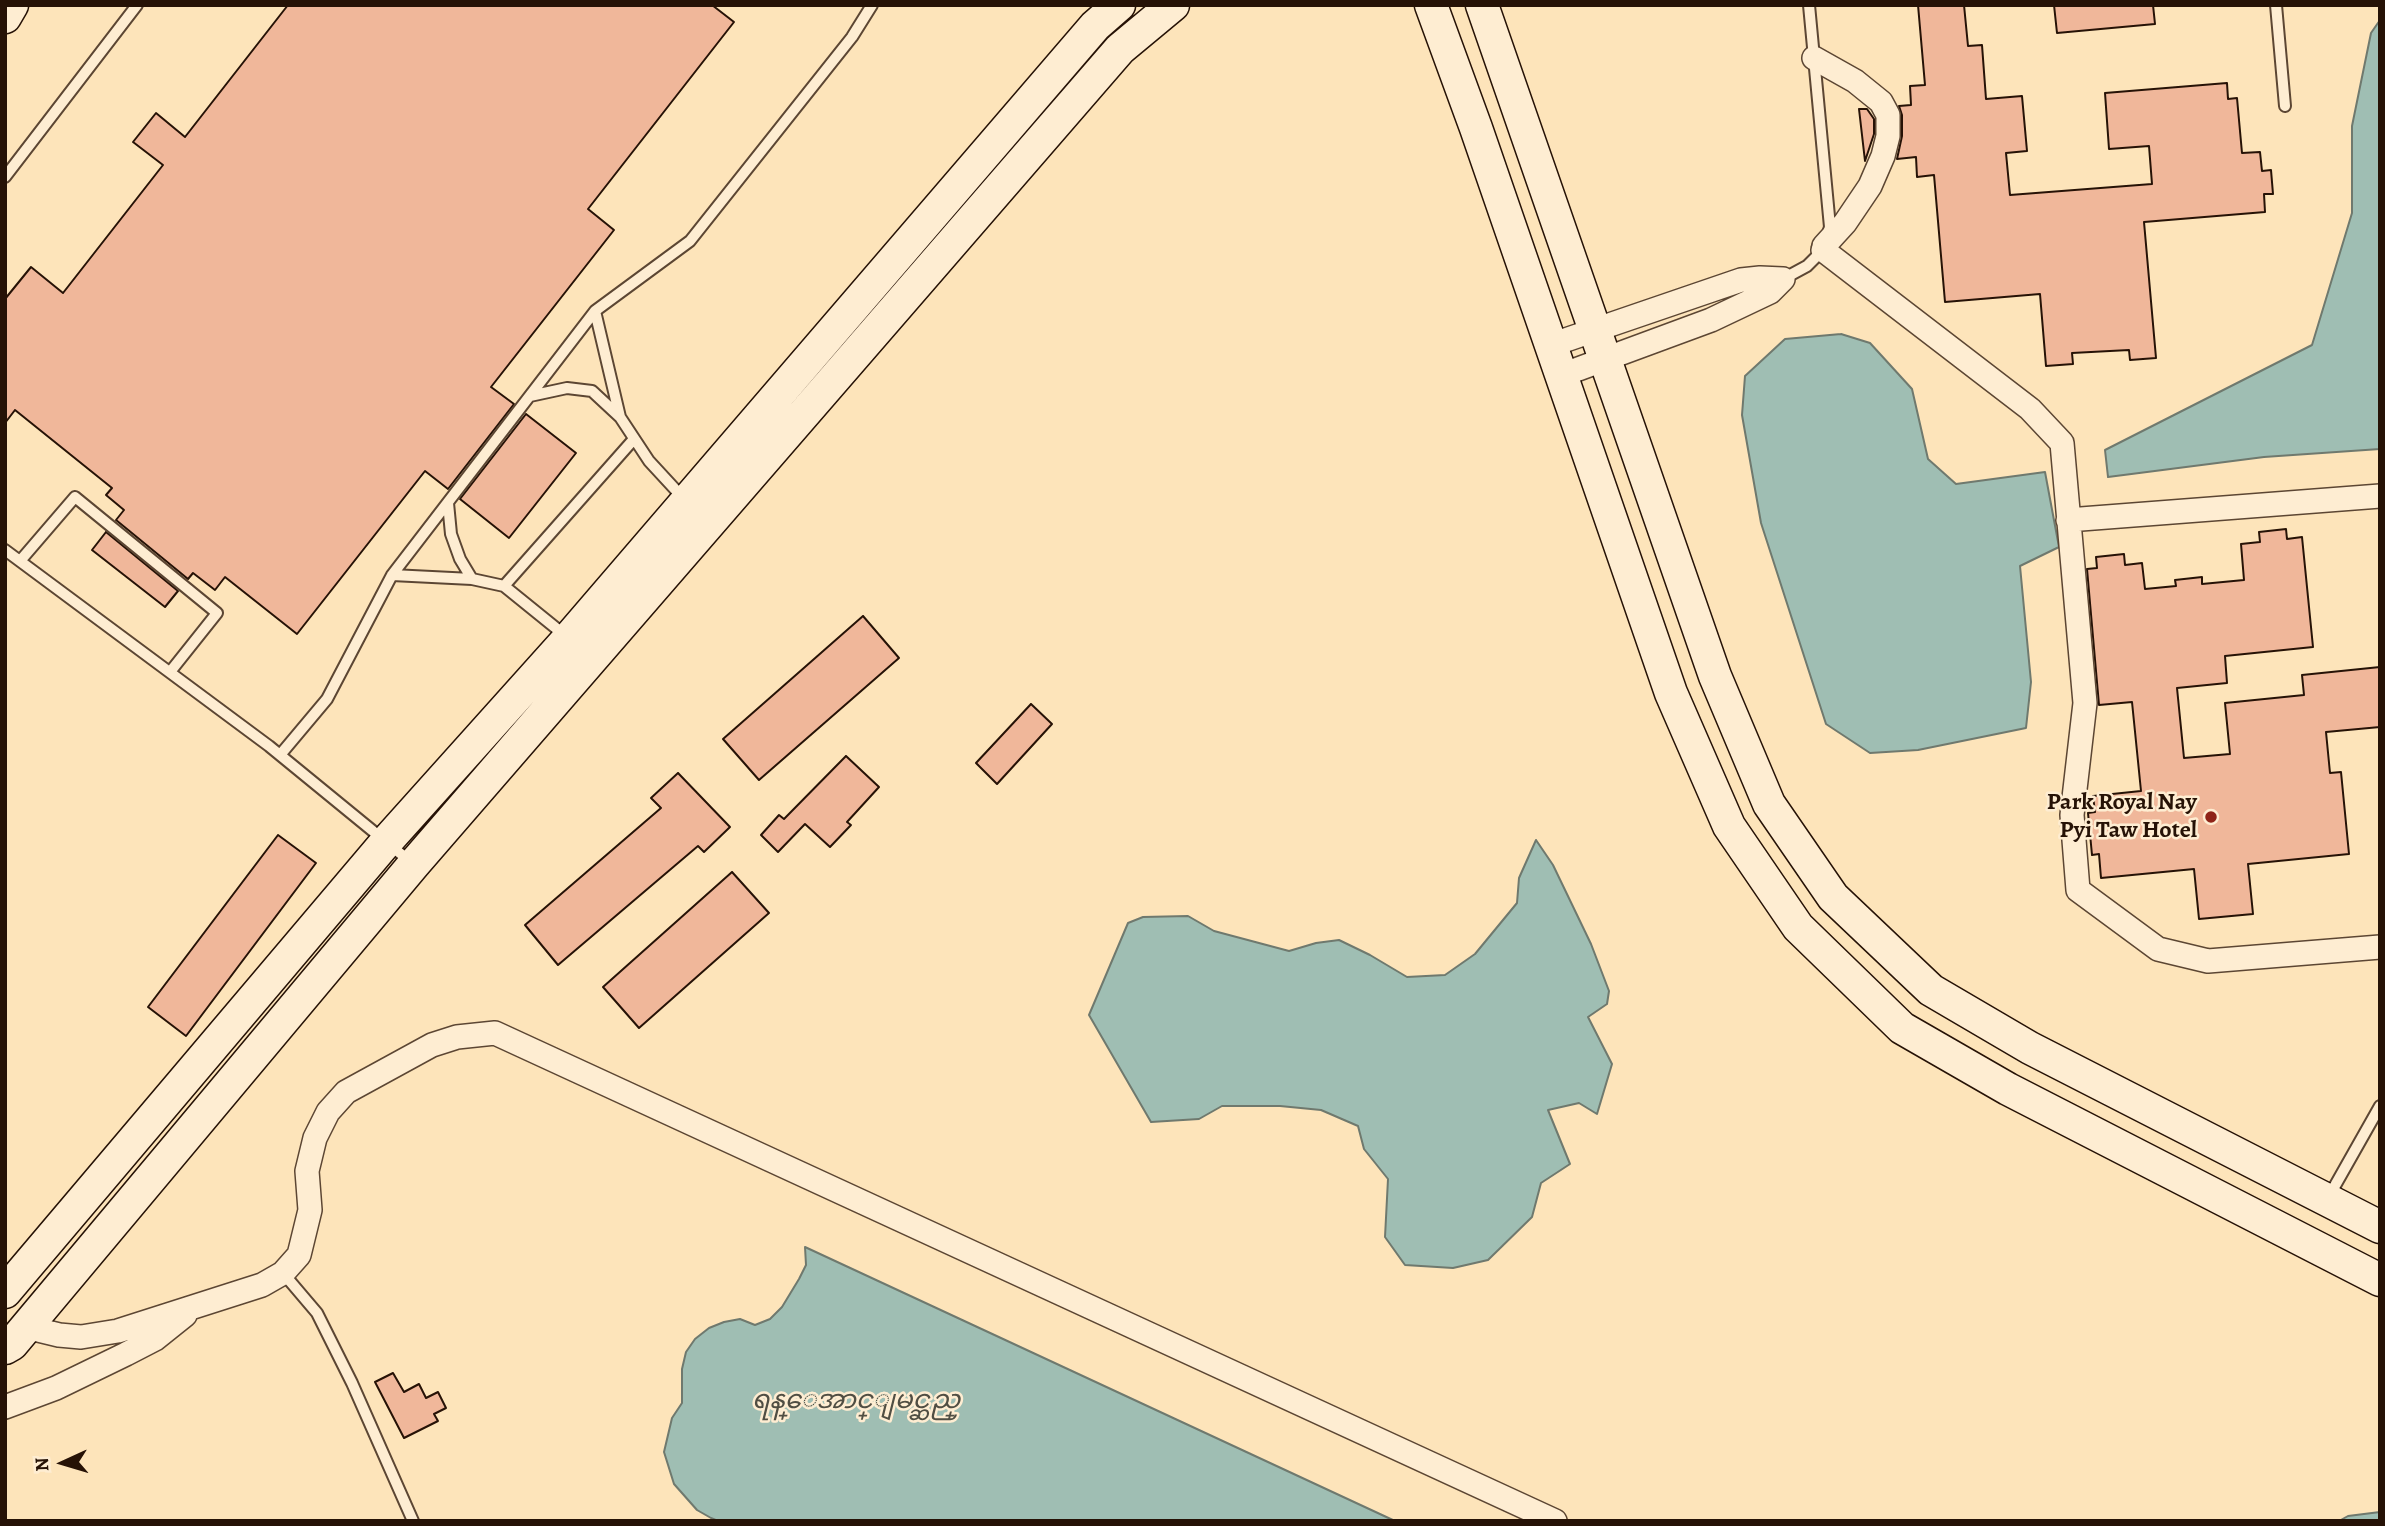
<!DOCTYPE html>
<meta charset="utf-8">
<style>
body{margin:0}
#map{position:relative;width:2385px;height:1526px;overflow:hidden;background:#fde4ba;font-family:Alegreya,serif}
canvas{display:block}
.frame{position:absolute;inset:0;border:7px solid #261206;pointer-events:none}
.north{position:absolute;left:28px;top:1428px;width:70px;height:70px;-webkit-text-stroke:5px #feedd2;paint-order:stroke;rotate:266deg;font-size:19px;font-weight:700;line-height:28px;text-align:center;color:#261206}
.north::after{content:'';display:block;margin:auto;width:24px;height:32px;background:#261206;clip-path:polygon(50% 0,100% 100%,50% 72%,0 100%)}
</style>
<div id="map">
<canvas width="2385" height="1526"></canvas>
<div class="frame"></div>
<div class="north">N</div>
</div>
<script>
const g = document.querySelector('canvas').getContext('2d');
g.lineJoin = 'round';
function fillPath(path, color) {
  g.fillStyle = color;
  g.fill(path, 'evenodd');
}
function shape(rows) {
  const path = new Path2D();
  for (const r of rows) {
    path.moveTo(r[0], r[1]);
    for (let i = 2; i < r.length; i += 2) path.lineTo(r[i], r[i + 1]);
  }
  return path;
}
function strokePath(path, color, width, dash) {
  g.strokeStyle = color;
  g.lineWidth = width;
  g.lineCap = dash ? 'butt' : 'round';
  g.setLineDash(dash || []);
  g.stroke(path);
}
function write(font, color, halo, rows, align = 'center') {
  g.font = font + ' Alegreya,"Noto Sans Myanmar",serif';
  g.lineWidth = 5;
  g.setLineDash([]);
  g.textBaseline = 'middle';
  g.strokeStyle = halo;
  g.fillStyle = color;
  for (const [text, x, y, turn = 0] of rows) {
    g.save();
    g.translate(x, y);
    g.rotate((+turn || 0) * Math.PI / 180);
    g.textAlign = isNaN(turn) ? turn : align;
    if (halo) g.strokeText(text, 0, 0);
    g.fillText(text, 0, 0);
    g.restore();
  }
}
const water = shape([
 [2380,20,2380,449,2264,457,2108,477,2105,450,2312,345,2352,213,2352,126,2371,33,2380,20],
 [1841,334,1870,343,1912,389,1928,459,1956,484,2045,472,2059,547,2020,566,2031,682,2026,728,1918,750,1870,753,1826,724,1761,523,1742,415,1745,376,1785,339,1841,334],
 [1536,840,1553,865,1591,944,1609,991,1607,1004,1588,1017,1612,1064,1597,1114,1579,1103,1548,1110,1570,1164,1541,1183,1532,1217,1488,1260,1453,1268,1405,1265,1385,1237,1388,1179,1364,1149,1358,1126,1321,1110,1280,1106,1222,1106,1199,1119,1151,1122,1089,1015,1128,923,1143,917,1188,916,1214,931,1289,951,1316,943,1339,940,1370,955,1407,977,1445,975,1475,954,1517,903,1519,878,1536,840],
 [805,1247,1395,1521,718,1521,711,1518,697,1510,674,1484,664,1452,672,1418,682,1403,682,1369,686,1352,695,1339,709,1328,724,1322,740,1319,755,1325,770,1319,782,1307,799,1279,806,1265,805,1247],
 [2380,1512,2380,1521,2339,1521,2348,1516,2380,1512]
]);
const building = shape([
 [288,5,712,5,734,22,588,209,614,230,491,387,514,404,448,489,425,471,297,634,225,577,215,590,193,573,188,579,116,520,124,510,106,495,112,488,15,410,5,423,5,299,31,267,63,293,163,165,133,142,156,113,185,137,288,5],
 [1918,5,1964,5,1968,46,1982,45,1986,99,2022,96,2027,151,2006,153,2010,195,2152,184,2149,146,2109,149,2105,93,2227,83,2228,99,2237,98,2242,153,2260,152,2262,171,2271,170,2273,194,2264,194,2265,212,2144,222,2156,358,2130,360,2129,350,2072,353,2073,364,2046,366,2040,294,1945,302,1934,175,1917,177,1916,157,1897,159,1902,136,1902,115,1899,106,1911,105,1910,86,1925,85,1918,5],
 [2054,5,2153,5,2155,24,2057,33,2054,5],
 [1859,109,1867,109,1874,119,1874,134,1865,161,1859,109],
 [526,414,576,453,509,538,460,499,526,414],
 [2286,529,2287,539,2302,537,2313,647,2225,656,2227,683,2177,688,2184,758,2230,754,2225,703,2304,695,2302,675,2380,667,2380,727,2326,732,2330,773,2341,772,2349,854,2248,864,2253,914,2199,919,2194,869,2101,878,2099,854,2092,855,2088,813,2095,812,2093,796,2141,791,2132,702,2099,705,2087,569,2097,568,2096,557,2124,554,2125,565,2142,563,2145,589,2176,586,2175,580,2202,577,2202,584,2244,580,2241,544,2260,542,2259,532,2286,529],
 [106,532,178,591,165,607,92,550,106,532],
 [863,616,899,658,759,780,723,739,863,616],
 [1031,704,1052,724,997,784,976,763,1031,704],
 [846,756,879,787,847,822,851,825,830,847,805,824,778,852,761,835,779,815,784,819,846,756],
 [678,773,730,827,704,852,698,846,558,965,525,925,661,808,651,798,678,773],
 [278,835,316,863,186,1036,148,1007,278,835],
 [732,872,769,913,639,1028,603,987,732,872],
 [393,1373,404,1392,419,1384,426,1398,438,1392,446,1408,434,1414,438,1421,404,1438,375,1382,393,1373]
]);
const lane = shape([
 [2276,5,2285,106],
 [5,177,137,5],
 [1783,279,1807,266,1823,250,1830,227,1809,5],
 [595,311,620,417,649,461,685,500],
 [530,396,567,388,592,391,620,417],
 [448,503,451,534,460,559,472,579],
 [5,550,269,746,412,863],
 [20,561,75,497,217,613,170,672],
 [392,575,472,579,504,586,567,637],
 [504,586,634,439],
 [280,755,327,699,392,575,595,311,690,241,852,37,872,5],
 [2328,1198,2380,1106],
 [283,1273,317,1313,352,1383,413,1521]
]);
const street = shape([
 [1814,58,1855,81,1881,102,1888,115,1888,136,1883,156,1870,186,1845,223,1824,246],
 [1823,250,2030,409,2062,443,2085,703,2072,815,2078,890,2158,949,2208,961,2380,947],
 [1551,345,1741,280,1760,278,1783,279],
 [1562,375,1711,320,1770,292,1783,279],
 [2068,520,2380,496],
 [26,1327,59,1335,81,1337,118,1331,262,1285,283,1273,299,1255,310,1210,307,1171,315,1138,328,1112,346,1092,432,1045,457,1037,495,1033,1555,1521],
 [5,1407,56,1388,126,1354,155,1339,185,1315]
]);
const secondary = shape([
 [1431,5,1476,128,1671,693,1729,826,1798,927,1902,1028,2008,1089,2380,1280],
 [1482,5,1715,676,1769,804,1833,897,1931,990,2030,1048,2380,1227],
 [5,17,12,5],
 [5,1292,386,842,569,638,1095,26,1119,5],
 [5,1348,12,1344,414,864,1120,49,1173,5]
]);
const markers = [
 [2211,817,7,"#8f2418"]
];
const poiNames = [
 ["Park Royal Nay",2197,803],
 ["Pyi Taw Hotel",2197,831]
];
const waterNames = [
 ["ရန္ေအာင္ျမင္ဆည္",856,1402]
];
fillPath(water, '#9fbeb3');
strokePath(water, '#6f796e', 2);
fillPath(building, '#f0b79a');
strokePath(building, '#261206', 2);
strokePath(lane, '#5c4633', 14);
strokePath(street, '#5c4633', 26);
strokePath(secondary, '#261206', 35);
strokePath(lane, '#feedd2', 10);
strokePath(street, '#feedd2', 23);
strokePath(secondary, '#feedd2', 32);
for (const [x, y, r, color] of markers) {
  const dot = new Path2D();
  dot.arc(x, y, r, 0, 2 * Math.PI);
  g.fillStyle = color;
  g.fill(dot);
  strokePath(dot, '#feedd2', 2.5);
}
write('bold 24px', '#261206', '#feedd2', poiNames, 'right');
write('italic 26px', '#504e43', '#feedd2', waterNames);
</script>
